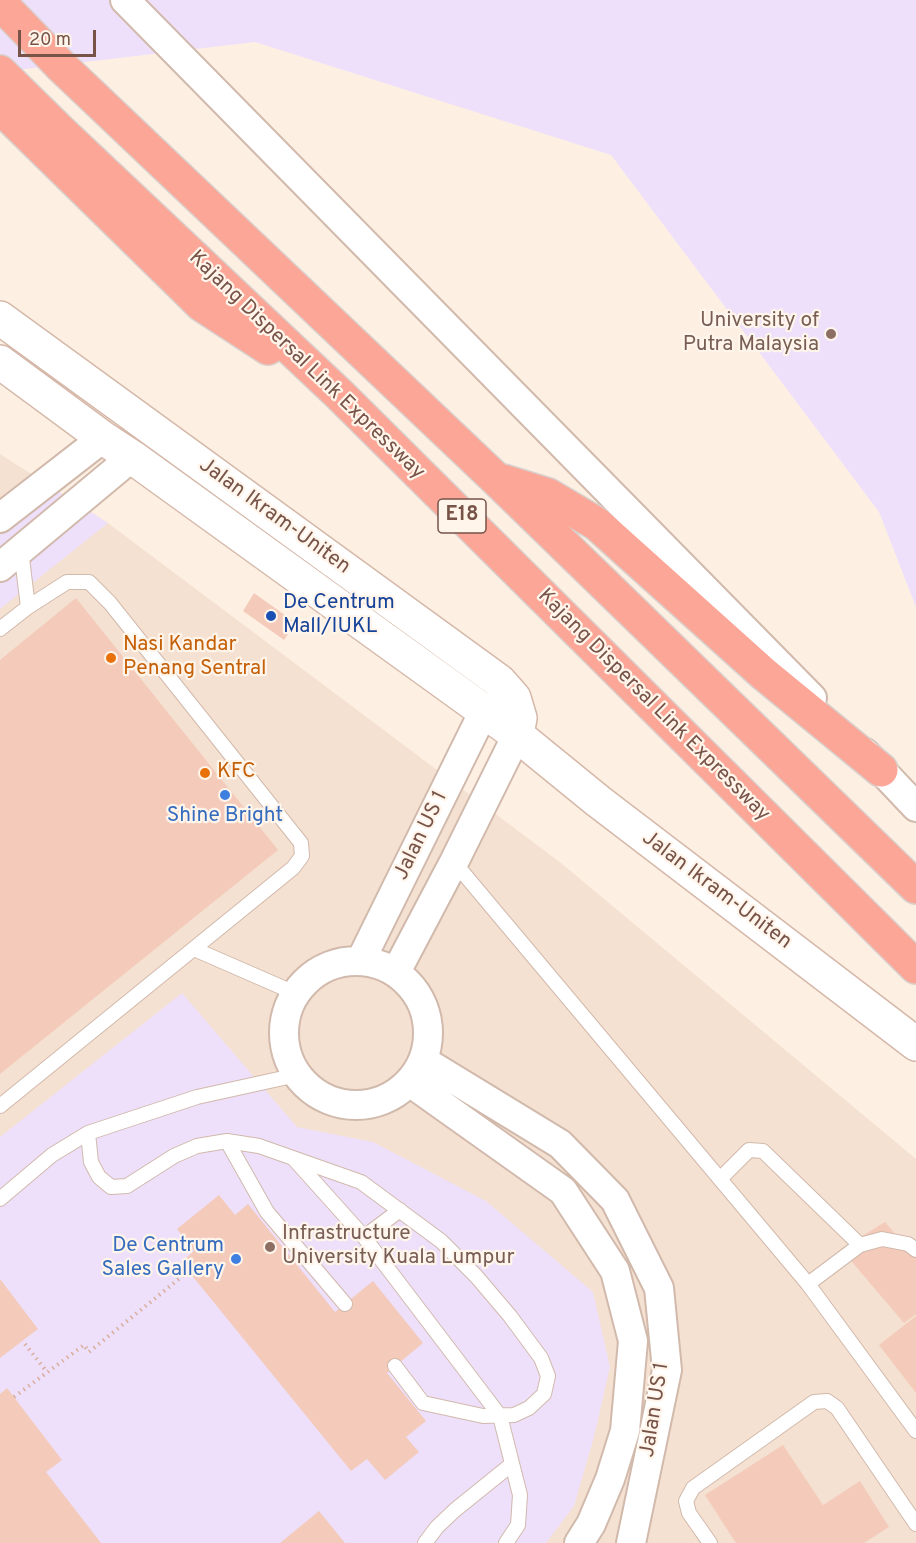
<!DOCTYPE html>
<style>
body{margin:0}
#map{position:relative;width:916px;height:1543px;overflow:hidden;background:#fdf0e3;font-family:Overpass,sans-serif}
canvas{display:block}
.scale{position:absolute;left:18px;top:30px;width:78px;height:27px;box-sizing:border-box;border:3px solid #775348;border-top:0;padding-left:8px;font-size:18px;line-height:21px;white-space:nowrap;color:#775348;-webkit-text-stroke:4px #fff5eb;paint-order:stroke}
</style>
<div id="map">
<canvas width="916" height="1543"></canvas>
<div class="scale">20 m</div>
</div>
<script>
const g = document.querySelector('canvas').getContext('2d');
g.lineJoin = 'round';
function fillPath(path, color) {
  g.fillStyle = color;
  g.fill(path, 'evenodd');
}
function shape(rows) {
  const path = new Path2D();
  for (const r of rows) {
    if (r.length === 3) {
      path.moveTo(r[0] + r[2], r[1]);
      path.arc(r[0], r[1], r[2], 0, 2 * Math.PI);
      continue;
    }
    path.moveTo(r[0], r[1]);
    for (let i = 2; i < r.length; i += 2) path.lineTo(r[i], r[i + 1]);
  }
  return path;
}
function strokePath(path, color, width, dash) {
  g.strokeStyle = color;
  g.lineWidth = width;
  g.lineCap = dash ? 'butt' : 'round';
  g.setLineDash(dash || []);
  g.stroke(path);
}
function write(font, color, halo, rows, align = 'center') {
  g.font = font + ' Overpass,sans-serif';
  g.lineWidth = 4.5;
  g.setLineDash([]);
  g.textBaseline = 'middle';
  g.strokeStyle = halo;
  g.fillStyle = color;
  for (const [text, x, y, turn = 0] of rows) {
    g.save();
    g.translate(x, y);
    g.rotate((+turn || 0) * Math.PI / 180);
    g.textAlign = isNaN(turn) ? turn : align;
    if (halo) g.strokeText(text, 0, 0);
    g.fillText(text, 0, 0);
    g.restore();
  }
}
const residential = shape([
 [0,454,108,523,561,863,916,1159,916,1543,0,1543]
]);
const education = shape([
 [0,0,916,0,916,607,879,512,611,155,255,42,0,72],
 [34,476,108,523,0,609,0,502],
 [182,993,297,1127,373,1142,486,1201,593,1292,610,1367,594,1437,574,1506,546,1543,0,1543,0,1137]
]);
const building = shape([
 [254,593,296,623,284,640,243,611],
 [76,598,278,850,0,1074,0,660],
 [219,1195,235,1215,248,1204,335,1312,373,1281,423,1343,387,1373,426,1421,406,1437,419,1452,385,1480,367,1459,351,1471,181,1262,194,1251,177,1229],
 [885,1222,916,1258,916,1314,904,1323,841,1249],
 [0,1279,38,1329,0,1358],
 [916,1316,916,1393,879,1345],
 [7,1388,62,1460,46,1472,101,1543,0,1543,0,1394],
 [783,1445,823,1505,860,1481,889,1527,864,1543,736,1543,705,1495],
 [319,1511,345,1543,280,1543]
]);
const path = shape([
 [25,1344,47,1372],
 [14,1397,84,1345,89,1352,185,1274]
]);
const lane = shape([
 [21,550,28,607],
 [0,629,28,607,67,582,89,582,110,603,301,843,302,856,293,868,0,1106],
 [454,862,808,1284,916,1431],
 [194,949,295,993],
 [88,1133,91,1162,99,1177,111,1187,127,1186,174,1156,197,1146,227,1141,259,1146,361,1182,441,1241,476,1276,510,1316,541,1358,548,1376,544,1394,529,1408,514,1415,483,1416,423,1403,395,1366],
 [227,1141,267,1212,345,1304],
 [294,1159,364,1237,500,1416,520,1495,518,1525,506,1543],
 [720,1179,749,1150,763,1151,860,1245],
 [0,1199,52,1155,88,1133,197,1097,297,1075],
 [364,1237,400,1210],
 [808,1284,860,1245,882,1239,908,1244,916,1250],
 [425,1543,437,1527,455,1510,512,1464],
 [710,1543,689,1513,686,1501,693,1488,814,1402,827,1401,837,1408,916,1524]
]);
const street = shape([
 [125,0,812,698],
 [0,518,103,438],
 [0,567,132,457],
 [865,753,916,807],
 [361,960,484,711],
 [356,1033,72],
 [396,972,454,862,517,735],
 [424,1061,560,1144,615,1200,659,1288,667,1370,631,1543],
 [411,1083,563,1191,615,1271,633,1341,625,1431,610,1479,591,1524,579,1543]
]);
const secondary = shape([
 [0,318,499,681,514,698,520,718,517,735],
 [0,362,103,438,132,457,517,735,598,801,916,1044]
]);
const highway = shape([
 [0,3,62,67,496,479,916,887],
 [0,72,58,129,340,395,916,967],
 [0,107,202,305,268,348],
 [503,481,548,495,597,524,764,674,881,770]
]);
const markers = [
 [831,334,6,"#8d6e63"],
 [271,616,6,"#1a4fb4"],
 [111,658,6,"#e8710a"],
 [205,773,6,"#e8710a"],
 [225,795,6,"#3f7fe0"],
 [270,1247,6,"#8d6e63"],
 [236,1259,6,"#3f7fe0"]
];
const shields = [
 [462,516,48]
];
const shieldNames = [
 ["E18",462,516]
];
const educationNames = [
 ["University of",819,322],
 ["Putra Malaysia",819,346],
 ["Infrastructure",282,1235,"left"],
 ["University Kuala Lumpur",282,1259,"left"]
];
const streetNames = [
 ["Kajang Dispersal Link Expressway",306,366,44],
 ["Jalan Ikram-Uniten",274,517,36],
 ["Kajang Dispersal Link Expressway",653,706,45],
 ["Jalan US 1",422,836,-64],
 ["Jalan Ikram-Uniten",716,891,37],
 ["Jalan US 1",656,1410,-81]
];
const transitNames = [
 ["De Centrum",283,604],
 ["Mall/IUKL",283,628]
];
const foodNames = [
 ["Nasi Kandar",123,646],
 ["Penang Sentral",123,670],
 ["KFC",217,773]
];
const shopNames = [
 ["Shine Bright",225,817],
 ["De Centrum",224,1247,"right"],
 ["Sales Gallery",224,1271,"right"]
];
fillPath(residential, '#f5e1d1');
fillPath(education, '#eee0fa');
fillPath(building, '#f4cbba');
strokePath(lane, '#d1b9ac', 16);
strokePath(street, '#d1b9ac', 32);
strokePath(secondary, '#d5b8a9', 36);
strokePath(highway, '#d9cfcc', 36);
strokePath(path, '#d9ae9d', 4, [1.5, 4.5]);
strokePath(lane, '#fff', 14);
strokePath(street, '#fff', 28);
strokePath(secondary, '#fff', 33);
strokePath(highway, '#fba697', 33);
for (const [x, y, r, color] of markers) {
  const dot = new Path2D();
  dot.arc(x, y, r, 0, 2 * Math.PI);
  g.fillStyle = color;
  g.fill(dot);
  strokePath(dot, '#fff5eb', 2);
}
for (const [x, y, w] of shields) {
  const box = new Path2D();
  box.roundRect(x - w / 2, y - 17, w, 34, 4.5);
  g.fillStyle = '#fff5eb';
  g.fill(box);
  strokePath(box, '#775348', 1.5);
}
write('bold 20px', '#775348', null, shieldNames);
write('21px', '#785e54', '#fff5eb', educationNames, 'right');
write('21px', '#775348', '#fff5eb', streetNames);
write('21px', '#164399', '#fff5eb', transitNames, 'left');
write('21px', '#c56008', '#fff5eb', foodNames, 'left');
write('21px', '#366cbe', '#fff5eb', shopNames);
</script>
